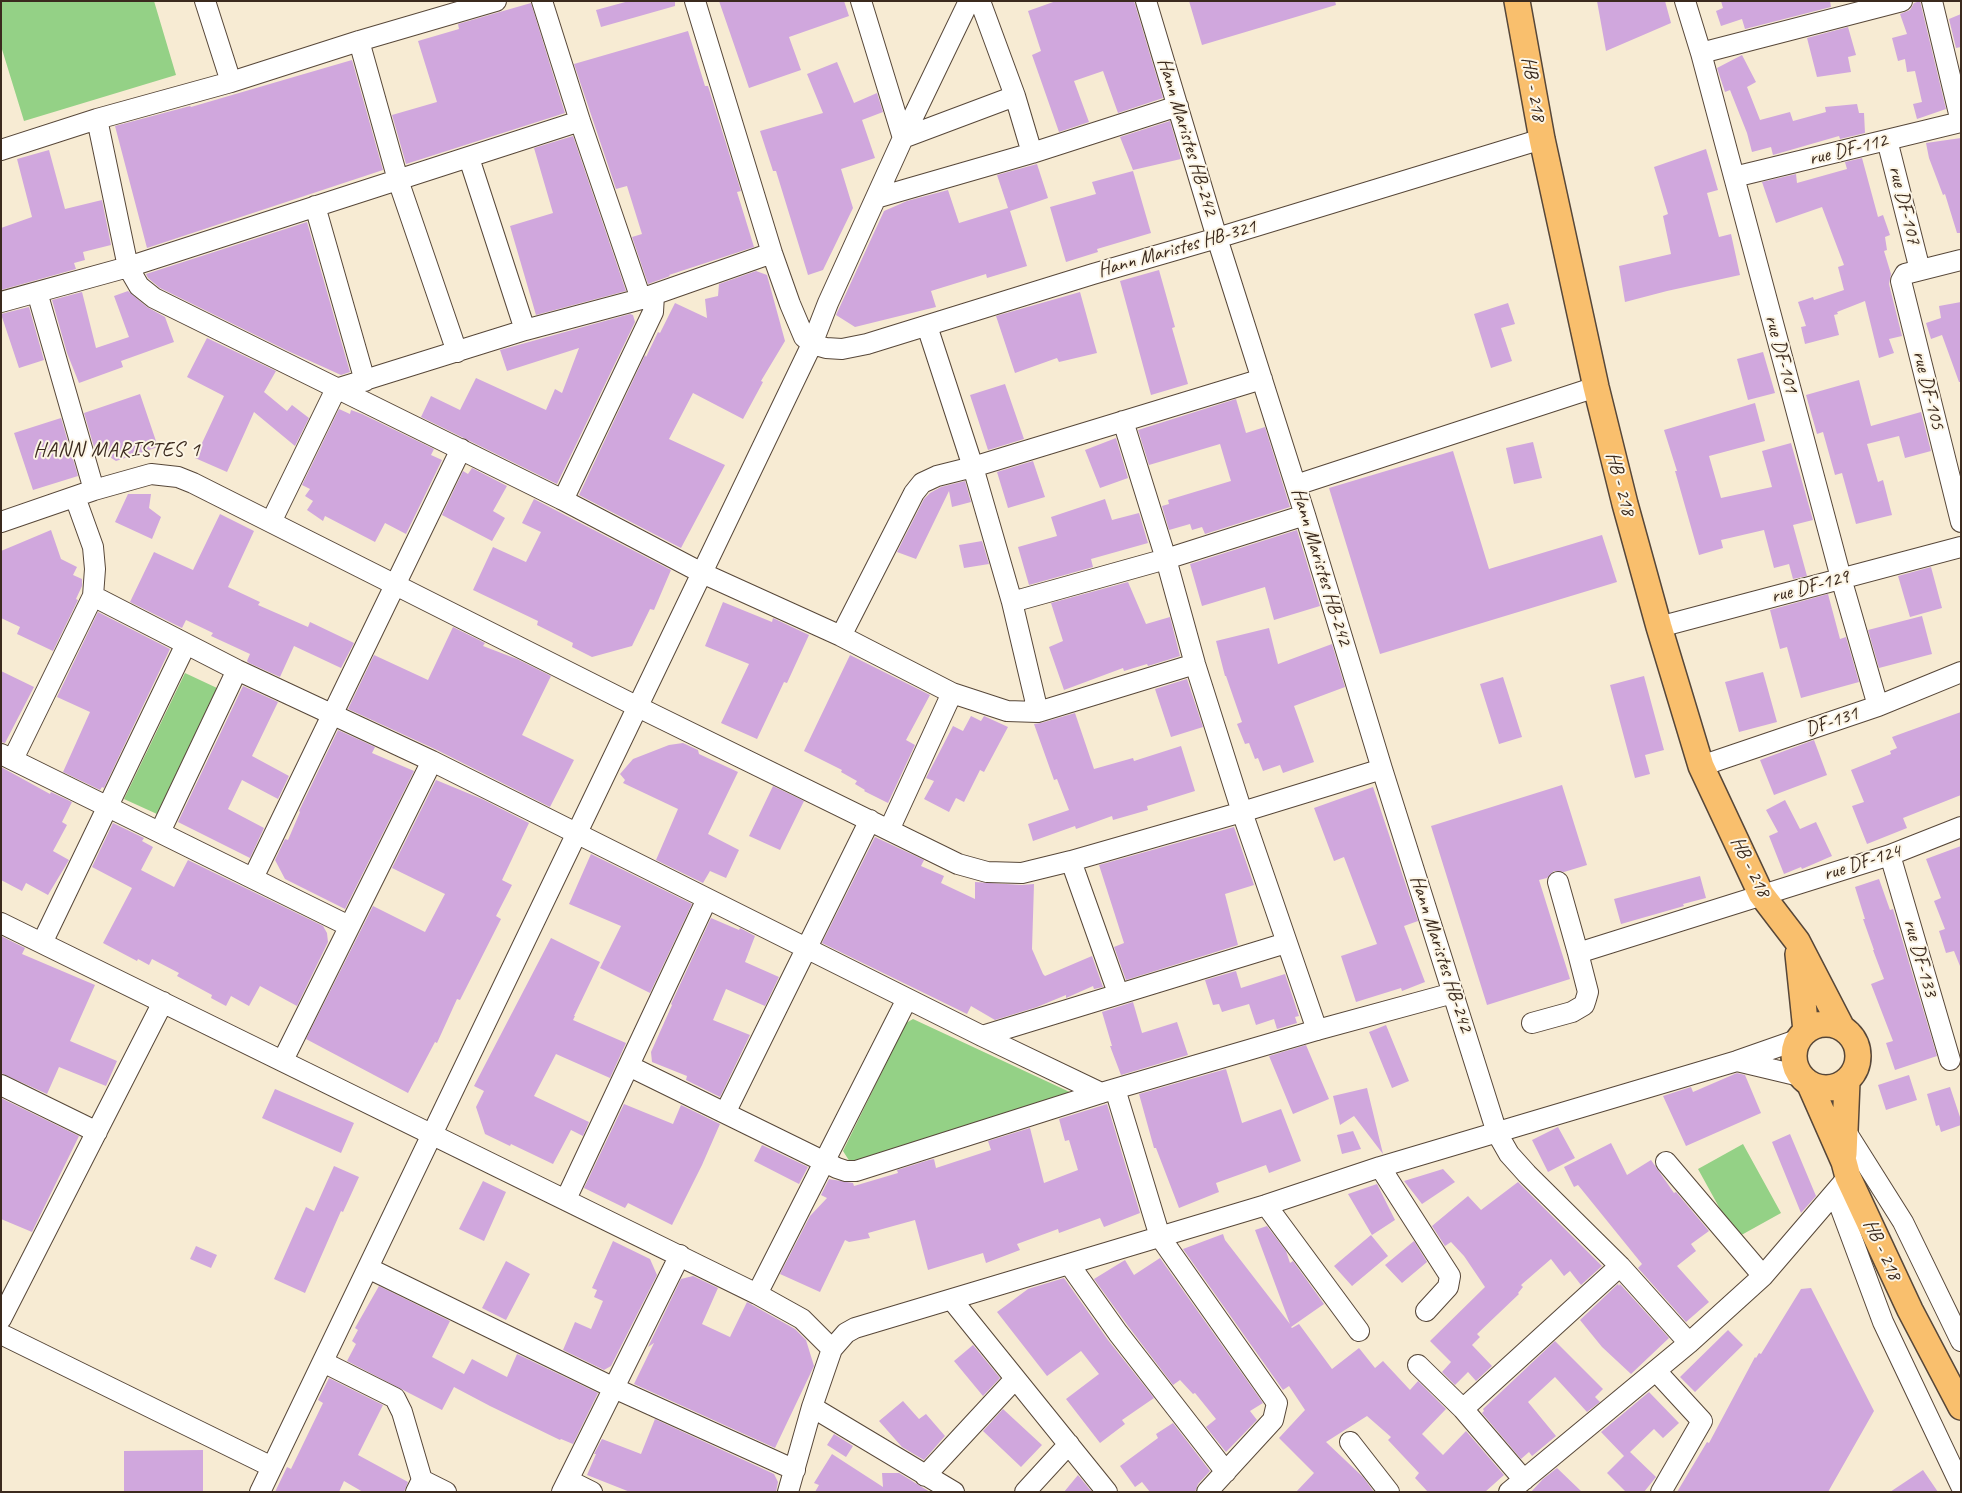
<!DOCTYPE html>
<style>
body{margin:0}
#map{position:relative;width:1962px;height:1493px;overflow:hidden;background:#f7ebd3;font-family:Caveat,sans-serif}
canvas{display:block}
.frame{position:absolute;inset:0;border:2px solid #3b2a1e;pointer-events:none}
</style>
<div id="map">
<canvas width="1962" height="1493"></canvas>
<div class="frame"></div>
</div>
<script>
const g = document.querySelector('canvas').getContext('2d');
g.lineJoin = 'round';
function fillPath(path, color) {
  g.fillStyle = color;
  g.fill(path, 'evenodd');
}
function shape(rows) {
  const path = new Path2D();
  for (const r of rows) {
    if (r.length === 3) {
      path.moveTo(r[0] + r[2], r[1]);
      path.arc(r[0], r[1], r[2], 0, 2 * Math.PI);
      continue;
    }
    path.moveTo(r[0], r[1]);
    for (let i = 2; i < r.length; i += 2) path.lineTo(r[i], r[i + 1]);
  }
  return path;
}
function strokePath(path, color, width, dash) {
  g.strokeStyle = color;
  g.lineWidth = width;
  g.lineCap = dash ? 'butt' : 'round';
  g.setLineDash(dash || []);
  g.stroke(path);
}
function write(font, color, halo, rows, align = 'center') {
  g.font = font + ' Caveat,sans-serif';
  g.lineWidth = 4;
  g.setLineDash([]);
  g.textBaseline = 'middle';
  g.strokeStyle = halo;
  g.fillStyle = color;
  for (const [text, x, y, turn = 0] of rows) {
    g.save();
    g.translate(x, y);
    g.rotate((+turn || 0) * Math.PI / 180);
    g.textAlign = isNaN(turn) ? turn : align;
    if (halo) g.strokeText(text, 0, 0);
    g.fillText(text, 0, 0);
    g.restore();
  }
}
const green = shape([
 [1,1,154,1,176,75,24,121,1,46],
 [185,673,217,688,157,814,124,799],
 [913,1019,1074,1094,850,1162,843,1151,906,1023],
 [1743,1144,1781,1213,1736,1238,1698,1169]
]);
const building = shape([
 [629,1,675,1,675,6,601,27,596,10],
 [719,1,844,1,849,16,789,37,801,70,749,88],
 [1056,1,1134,1,1163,98,1118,113,1103,71,1074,81,1089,122,1059,132,1032,55,1041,51,1028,11],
 [1189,1,1335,1,1336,5,1202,45],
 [1597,1,1665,1,1671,23,1606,51],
 [1721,1,1830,1,1831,7,1745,29,1742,19,1721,26,1716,11,1723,8],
 [1920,1,1946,109,1917,119,1913,104,1922,102,1915,71,1907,72,1905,59,1898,61,1892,38,1907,34,1900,14,1910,10,1914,3],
 [531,3,565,113,406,164,392,115,437,102,418,41,459,29,458,24],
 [1961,14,1961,47,1956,48,1949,19],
 [1848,27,1856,55,1848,57,1851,72,1817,77,1807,38],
 [688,31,705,86,708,86,741,191,737,192,754,247,669,275,670,276,648,284,632,237,642,234,627,186,616,189,574,64],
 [1742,55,1756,82,1747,87,1760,120,1790,112,1793,121,1826,112,1825,107,1857,104,1859,113,1864,113,1865,133,1840,139,1839,136,1773,155,1771,147,1752,152,1747,133,1730,90,1725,92,1717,68],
 [352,60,383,170,147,248,115,126,190,106,191,107],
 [837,62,854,103,877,93,883,112,862,120,875,158,841,169,853,208,823,270,808,275,776,171,773,171,760,131,823,113,807,74],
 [1170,121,1181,159,1133,170,1120,137],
 [573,136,626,291,536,315,510,226,553,213,534,148],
 [1961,138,1961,233,1957,233,1945,194,1943,195,1929,158,1926,143],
 [1706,149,1718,190,1707,193,1719,237,1731,234,1740,275,1667,291,1625,302,1619,266,1671,254,1663,216,1668,214,1654,167],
 [49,150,65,209,102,200,111,245,83,252,85,260,74,263,76,269,1,290,1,228,32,217,17,159],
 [1862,158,1878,217,1883,215,1890,235,1885,237,1887,250,1884,251,1891,274,1889,284,1902,336,1889,339,1894,353,1879,358,1865,301,1837,312,1838,314,1834,315,1839,335,1805,344,1801,327,1806,326,1798,302,1813,297,1814,300,1844,290,1838,267,1844,265,1822,207,1776,223,1762,182,1796,174,1797,183,1847,169,1845,162],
 [1037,164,1048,198,1010,211,1027,266,987,278,986,274,931,291,936,307,855,327,836,315,884,211,907,201,948,190,959,223,1008,208,997,175],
 [1133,171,1151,233,1097,249,1098,252,1066,262,1050,207,1096,194,1092,182],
 [307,222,350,372,341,375,288,351,160,288,148,278,146,274],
 [1159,270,1175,327,1172,328,1188,384,1151,395,1120,281],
 [756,271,767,275,785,341,761,381,763,382,743,419,693,393,669,439,725,465,681,548,579,495,645,355,646,357,658,332,660,333,675,303,707,318,705,299,718,296,719,284],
 [128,291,147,307,165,317,174,342,121,361,123,367,79,383,67,353,52,300,82,292,96,348,129,337,114,296],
 [1080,292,1097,353,1059,362,1057,358,1015,373,996,316],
 [1961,302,1961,382,1959,382,1942,335,1931,339,1926,323,1941,318,1939,306],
 [1508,303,1515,324,1501,328,1512,361,1491,368,1474,314],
 [29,307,44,360,19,368,1,314],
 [630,314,633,315,635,322,557,484,421,417,431,396,460,410,476,378,546,410,555,389,562,393,579,348,507,371,500,350],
 [207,338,276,371,264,392,287,411,292,405,309,418,295,446,254,412,227,472,195,458,224,396,187,377],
 [1763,352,1775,393,1748,400,1737,359],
 [1859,380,1871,426,1921,412,1931,451,1905,458,1899,436,1867,444,1878,482,1883,480,1892,515,1856,524,1842,473,1835,475,1823,432,1817,434,1806,395],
 [1005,384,1024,439,988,450,970,395],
 [140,394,158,447,116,461,94,447,84,413],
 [1236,399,1246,433,1265,427,1290,507,1205,534,1202,527,1192,530,1190,524,1169,530,1162,506,1169,504,1168,500,1231,481,1220,444,1149,465,1138,430],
 [1755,403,1765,441,1709,456,1721,498,1772,487,1762,451,1791,443,1813,520,1793,525,1807,576,1793,579,1789,564,1774,568,1764,530,1721,540,1723,548,1699,555,1675,471,1677,471,1664,430],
 [339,409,350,414,351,410,362,414,434,449,431,455,442,460,406,534,385,523,375,542,325,516,323,521,307,510,313,501,305,496,310,489,302,485],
 [61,418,78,476,33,490,14,433],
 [1116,438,1128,478,1100,488,1085,450],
 [1533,442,1542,478,1514,484,1506,448],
 [1453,451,1489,569,1602,535,1617,582,1380,654,1329,488],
 [1033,461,1045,497,1008,508,997,472],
 [472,468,507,486,493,511,505,518,492,541,442,515,463,471,468,474],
 [965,481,971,502,952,507,949,491,916,559,897,552,924,499,930,493,941,487],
 [128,494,151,494,149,508,161,517,152,539,115,522],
 [534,499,671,570,654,610,650,609,632,646,592,657,572,647,573,643,537,625,538,621,473,590,493,547,526,562,541,532,522,523],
 [1105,499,1112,520,1139,513,1148,543,1091,559,1093,567,1029,585,1018,547,1057,536,1051,517],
 [220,514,254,531,228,587,260,602,258,605,308,627,310,622,354,643,341,668,294,646,280,677,249,663,247,661,250,654,211,636,213,633,186,620,182,628,130,602,154,552,193,570],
 [51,530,61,559,77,567,73,575,82,579,82,586,76,599,78,600,53,651,17,634,20,627,1,618,1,551],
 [1297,530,1320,606,1274,620,1265,587,1202,606,1190,564],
 [982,541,989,564,964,568,959,545],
 [1931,567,1942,608,1910,617,1898,576],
 [1128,582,1146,624,1170,617,1180,656,1148,666,1147,664,1124,671,1123,668,1064,690,1049,647,1063,641,1051,603],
 [1828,594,1840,639,1846,637,1859,682,1801,698,1787,647,1780,649,1770,610],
 [723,602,772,622,773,618,809,635,787,683,784,682,757,739,721,723,749,664,705,646],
 [98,612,170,649,104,788,102,787,100,790,63,772,90,712,57,697],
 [1922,616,1932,654,1879,668,1868,630],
 [453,627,485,643,483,646,517,659,551,676,522,735,574,760,550,807,437,750,348,709,374,655,428,680],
 [1269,628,1278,664,1332,644,1345,687,1294,706,1314,762,1283,773,1280,765,1263,771,1258,758,1255,759,1249,743,1245,744,1237,724,1242,722,1226,676,1225,676,1216,641],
 [850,655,930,695,906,740,915,745,888,803,864,791,865,790,855,784,857,781,841,772,842,770,804,751],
 [1,671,34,687,5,743,1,742],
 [1763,672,1777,722,1739,732,1725,682],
 [1644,676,1664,750,1645,755,1650,774,1635,778,1610,685],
 [1503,677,1522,737,1499,744,1480,684],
 [1187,679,1203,727,1171,737,1155,689],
 [243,686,278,702,252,756,289,776,278,799,242,780,228,809,264,828,250,858,178,822],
 [1961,712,1961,795,1903,818,1907,828,1867,844,1852,806,1864,802,1851,770,1891,754,1890,751,1897,748,1892,737],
 [1075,713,1094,769,1133,758,1134,761,1181,746,1195,791,1147,806,1148,810,1113,820,1112,816,1076,829,1075,826,1033,841,1028,824,1069,810,1057,779,1054,780,1034,724,1041,723],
 [971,716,981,721,984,716,1008,727,984,772,980,770,964,802,956,798,949,812,924,799,934,781,926,778,953,726,963,731],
 [338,730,375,747,372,753,414,771,345,909,285,879,275,860,285,839,288,840,300,812,299,811],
 [1814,740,1827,775,1774,795,1760,760],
 [683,743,698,750,699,754,738,772,708,834,739,850,726,878,710,871,703,883,656,860,678,809,623,783,625,780,620,774,633,759,669,745],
 [1,767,50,794,51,792,72,802,62,822,67,825,53,851,69,860,48,895,26,883,22,891,1,880],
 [436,780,482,799,529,823,502,880,512,885,496,916,501,919,460,1000,457,999,437,1043,435,1042,408,1093,306,1039,373,906,425,932,445,894,392,868],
 [1562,785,1587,865,1564,872,1554,871,1547,878,1539,880,1570,979,1487,1005,1431,826],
 [773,786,804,801,780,850,749,836],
 [1373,787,1418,921,1404,926,1425,982,1402,991,1401,988,1356,1002,1341,956,1377,944,1344,857,1334,861,1314,808],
 [1785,800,1800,829,1816,822,1832,856,1802,869,1801,867,1784,874,1769,836,1778,832,1766,810],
 [113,823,144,838,142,841,153,847,141,870,174,887,188,860,323,926,327,933,328,942,297,1006,260,986,249,1006,231,996,226,1006,211,998,212,995,177,976,179,973,152,959,149,965,138,959,137,961,103,943,132,888,92,867],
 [1234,827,1254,885,1225,894,1238,945,1126,980,1114,947,1124,943,1099,865],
 [875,837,924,860,921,866,944,876,941,883,975,899,975,882,1022,885,1034,884,1032,949,1043,974,1045,976,1092,956,1103,987,1094,989,1093,986,1066,998,1066,995,1037,1007,995,1020,971,1006,967,1014,822,943],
 [1961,846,1961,965,1960,966,1954,951,1946,953,1939,931,1945,929,1934,901,1941,898,1926,859],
 [591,854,692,904,650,993,600,968,621,926,569,904],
 [1700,876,1706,898,1683,904,1684,906,1621,924,1614,899],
 [1879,879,1890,910,1893,909,1937,1056,1895,1070,1886,1043,1893,1041,1871,984,1884,979,1873,950,1874,950,1863,919,1865,919,1855,887],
 [711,918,739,930,740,928,755,936,745,962,779,977,765,1006,726,989,713,1020,750,1035,720,1097,686,1080,687,1076,652,1062,651,1052,672,1005,671,1004],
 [1,936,25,948,22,954,95,985,70,1041,117,1061,106,1086,59,1067,47,1094,1,1073],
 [551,938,600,962,574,1016,575,1016,573,1020,626,1043,610,1078,556,1054,534,1096,589,1122,583,1136,571,1130,553,1164,511,1144,510,1146,485,1134,476,1107,484,1091,474,1086],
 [1236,971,1241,988,1285,974,1299,1016,1295,1017,1297,1023,1277,1029,1274,1019,1256,1025,1249,1004,1222,1012,1219,1004,1213,1005,1205,980],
 [1133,1002,1142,1033,1177,1022,1188,1055,1121,1075,1110,1046,1112,1046,1102,1012],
 [1386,1025,1409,1081,1392,1088,1369,1032],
 [1306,1045,1329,1099,1293,1114,1269,1056],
 [1226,1069,1242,1123,1281,1109,1301,1161,1269,1173,1266,1165,1216,1183,1219,1192,1179,1208,1156,1148,1154,1148,1139,1094],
 [1737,1073,1745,1075,1761,1113,1686,1146,1663,1096,1691,1087,1693,1092],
 [1909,1075,1917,1100,1886,1110,1878,1085],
 [1950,1087,1961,1120,1961,1125,1941,1132,1939,1125,1936,1126,1927,1094],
 [1367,1088,1383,1154,1354,1116,1340,1125,1333,1096],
 [275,1089,354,1123,341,1153,262,1118],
 [1,1098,79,1136,32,1232,1,1219],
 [624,1104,673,1124,681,1105,720,1124,702,1165,672,1225,628,1203,625,1208,584,1188],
 [1107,1104,1140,1213,1104,1227,1100,1218,1059,1233,1058,1229,1017,1244,1020,1250,986,1263,983,1253,928,1270,915,1220,868,1233,870,1238,849,1242,845,1240,820,1292,780,1274,810,1216,827,1198,821,1195,829,1179,853,1183,854,1186,898,1173,897,1170,929,1160,934,1159,936,1168,991,1150,988,1141,1030,1128,1044,1183,1078,1170,1069,1140,1065,1141,1059,1119],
 [1558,1127,1575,1158,1548,1172,1532,1140],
 [1353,1131,1361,1149,1342,1154,1337,1135],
 [1790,1134,1816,1196,1801,1213,1772,1142],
 [1611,1143,1627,1175,1651,1160,1674,1193,1676,1192,1709,1231,1691,1244,1696,1251,1677,1266,1709,1302,1686,1322,1638,1268,1642,1264,1578,1185,1574,1187,1564,1167],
 [762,1145,808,1167,799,1184,754,1161],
 [334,1166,359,1177,343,1212,341,1211,305,1293,274,1279,306,1207,314,1211],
 [1443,1169,1455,1182,1422,1204,1404,1181],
 [483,1181,506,1192,484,1241,459,1229],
 [1518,1182,1602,1266,1581,1285,1570,1271,1564,1276,1551,1259,1521,1285,1523,1287,1518,1293,1519,1294,1477,1334,1480,1337,1472,1345,1492,1366,1476,1381,1468,1372,1455,1385,1442,1372,1451,1362,1430,1341,1485,1287,1464,1256,1451,1242,1445,1246,1432,1226,1468,1196,1481,1210],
 [1377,1184,1395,1220,1372,1235,1348,1194],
 [1267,1226,1286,1251,1290,1263,1293,1261,1324,1304,1291,1327,1292,1328,1299,1324,1332,1369,1359,1348,1375,1368,1383,1361,1410,1390,1418,1381,1446,1409,1422,1434,1443,1455,1466,1431,1504,1475,1485,1492,1428,1492,1415,1478,1419,1473,1388,1440,1391,1437,1367,1416,1326,1442,1363,1477,1374,1492,1296,1492,1314,1473,1279,1438,1305,1410,1289,1386,1283,1390,1183,1249,1223,1234,1225,1240,1290,1324,1255,1230],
 [1371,1235,1388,1256,1352,1286,1334,1266],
 [613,1241,650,1259,657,1275,611,1366,604,1370,563,1350,575,1322,591,1329,603,1301,594,1297,597,1290,592,1288],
 [1414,1241,1427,1262,1402,1283,1385,1265],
 [196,1246,217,1255,211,1268,190,1259],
 [1160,1258,1263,1403,1250,1411,1257,1420,1226,1452,1206,1427,1216,1419,1195,1393,1193,1394,1180,1380,1173,1385,1128,1326,1094,1279,1125,1260,1134,1275],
 [506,1261,530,1274,506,1320,482,1308],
 [693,1276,718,1288,702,1324,730,1337,747,1302,795,1329,806,1340,814,1366,775,1448,634,1384,654,1343,648,1347,681,1279],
 [1064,1278,1108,1340,1154,1398,1122,1420,1125,1424,1100,1443,1066,1399,1099,1374,1081,1351,1047,1376,997,1312,1028,1289],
 [1618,1284,1619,1286,1620,1284,1669,1338,1631,1374,1602,1347,1580,1320],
 [379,1286,450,1321,432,1357,464,1374,472,1359,507,1377,517,1354,598,1393,573,1444,561,1439,560,1440,490,1406,454,1387,442,1410,347,1361,356,1344,352,1341,358,1330,355,1328],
 [1811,1288,1874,1411,1828,1492,1677,1492,1707,1442,1709,1443,1755,1357,1756,1358,1759,1353,1761,1354,1801,1289],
 [1728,1330,1743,1345,1695,1392,1680,1377],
 [1555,1341,1603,1389,1595,1397,1600,1402,1587,1412,1555,1377,1528,1402,1556,1436,1532,1456,1529,1452,1521,1459,1482,1413,1484,1411,1483,1409],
 [973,1345,1000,1378,983,1396,954,1361],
 [329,1378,383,1405,358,1455,408,1482,404,1492,363,1492,344,1481,339,1492,275,1492,287,1467,291,1469,323,1403,318,1400],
 [1649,1392,1679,1423,1663,1438,1654,1429,1630,1452,1656,1477,1644,1492,1626,1492,1607,1473,1624,1456,1601,1432],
 [903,1401,919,1419,926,1414,945,1436,924,1460,902,1447,879,1421],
 [1003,1409,1042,1445,1021,1467,983,1431],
 [655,1419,774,1474,778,1482,776,1492,630,1492,587,1475,596,1454,594,1454,602,1439,641,1454],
 [1173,1423,1210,1471,1198,1484,1195,1492,1150,1492,1142,1482,1135,1487,1120,1466,1158,1438,1156,1434],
 [834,1434,853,1446,846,1457,827,1445],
 [203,1450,203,1492,124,1492,124,1451],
 [832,1454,883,1487,882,1473,899,1473,930,1492,815,1492,819,1485,814,1483],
 [1557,1468,1582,1492,1531,1492,1543,1479],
 [1923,1470,1938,1492,1890,1492],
 [1078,1475,1092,1492,1064,1492]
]);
const minor = shape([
 [205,1,231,82],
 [542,1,580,121,641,299],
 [695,1,772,253,790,304,804,337,812,344,826,348,842,349,867,344,1093,274,1217,238,1542,139],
 [861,1,903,138,1015,96],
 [980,1,1015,96,1032,153],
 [1146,1,1217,238,1305,515,1382,769,1497,1133,1509,1154,1527,1174,1620,1266,1689,1343],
 [1685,1,1701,53,1841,578,1878,706],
 [1932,1,1961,122],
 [359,41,398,180,457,352],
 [1701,53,1902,1],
 [97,119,128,267,139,286,154,298,563,500,702,573,841,636,952,693,1007,711,1038,712,1195,664],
 [1887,140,1920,270],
 [1,150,97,119,231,82,359,41,496,1],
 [469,158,525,330],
 [1734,177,1961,122],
 [876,198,1032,153,1178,106],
 [315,206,365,381],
 [1961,260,1905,274,1901,281,1961,522],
 [37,292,94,490],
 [1,302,128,267,580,121],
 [927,326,973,467,1012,602,1038,712],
 [1123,421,1166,559,1195,664,1242,812,1317,1030],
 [1296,485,1596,387],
 [563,500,653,312,654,295],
 [1,522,94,490,151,474,178,477,193,483,638,707,958,864,987,872,1022,873,1071,861,1242,812,1382,769],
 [271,522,336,389,525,330,641,299,772,253],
 [93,596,237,670,432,761,982,1036,1101,1093],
 [1012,602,1166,559,1305,515],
 [1659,627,1961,547],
 [841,636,914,493,922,483,937,476,973,467,1262,379],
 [1,754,349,926],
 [13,759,93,596,95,569,93,547,75,497],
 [1701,766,1878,706,1961,672],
 [889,830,952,693],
 [160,832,237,670],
 [1890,855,1950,1060],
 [1071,861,1118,993],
 [253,878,461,449],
 [1,923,757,1294,802,1319,832,1349],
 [42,943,186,644],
 [1578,953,1890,855,1961,827],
 [1532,1023,1572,1012,1584,1005,1586,999,1588,992,1578,953,1558,882],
 [982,1036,1286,943],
 [283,1060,432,761],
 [1737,1061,1800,1076],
 [629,1066,837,1168,846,1171,856,1171,1101,1093,1317,1030,1453,993],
 [1,1085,97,1132],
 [1115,1089,1160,1237,1277,1403,1273,1420,1207,1492],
 [725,1113,870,820],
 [1845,1130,1903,1222,1961,1341],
 [1666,1162,1763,1276],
 [1380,1167,1450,1276,1448,1287,1426,1311],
 [1835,1193,1883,1322,1961,1486],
 [566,1199,707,899],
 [1266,1205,1359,1331],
 [1069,1264,1118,1333,1226,1472],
 [368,1268,614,1388,795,1470],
 [757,1294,907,999],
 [952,1300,1107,1492],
 [1,1319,163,1002],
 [1,1334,272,1467],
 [323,1362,395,1398,402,1412,422,1480,416,1492],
 [1418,1365,1463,1409,1524,1480],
 [1656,1371,1702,1421,1661,1492],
 [812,1407,954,1492],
 [1463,1409,1620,1266],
 [1350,1442,1389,1492],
 [925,1476,1015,1379],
 [422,1480,446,1492],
 [568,1480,592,1492],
 [260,1492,812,344,828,303,903,138,969,1],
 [562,1492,680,1255],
 [788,1492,812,1407,832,1349,846,1333,855,1328,1266,1205,1380,1167,1737,1061,1797,1040],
 [1025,1492,1069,1444],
 [1509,1492,1689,1343,1763,1276,1848,1177]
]);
const major = shape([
 [1517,1,1542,139,1596,387,1625,504,1659,627,1701,766,1761,894,1797,941,1842,1028],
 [1798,954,1806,1031],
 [1826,1056,32],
 [1810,1085,1844,1162,1848,1177,1910,1310,1961,1407],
 [1844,1154,1847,1082]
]);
const streetNames = [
 ["HB - 218",1533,89,80],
 ["Hann Maristes HB-242",1187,137,73],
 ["rue DF-112",1848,150,-14],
 ["rue DF-107",1904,205,76],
 ["Hann Maristes HB-321",1177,249,-16],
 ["rue DF-101",1781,354,75],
 ["rue DF-105",1928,390,76],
 ["HB - 218",1620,484,75],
 ["Hann Maristes HB-242",1321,567,73],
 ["rue DF-129",1810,587,-15],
 ["DF-131",1832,722,-19],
 ["rue DF-124",1862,863,-18],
 ["HB - 218",1750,867,63],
 ["Hann Maristes HB-242",1441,954,72],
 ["rue DF-133",1920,958,74],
 ["HB - 218",1882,1250,65]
];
const neighbourhoodNames = [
 ["HANN MARISTES 1",117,450]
];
fillPath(green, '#94d186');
fillPath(building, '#d0a7dd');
strokePath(minor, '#574739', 22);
strokePath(major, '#574739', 28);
strokePath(minor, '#fff', 20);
strokePath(major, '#f9bf6d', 25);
write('20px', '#3b2a1e', '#fcf5e5', streetNames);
g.letterSpacing = '1px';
write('21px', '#3b2a1e', '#fcf5e5', neighbourhoodNames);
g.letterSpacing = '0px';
</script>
